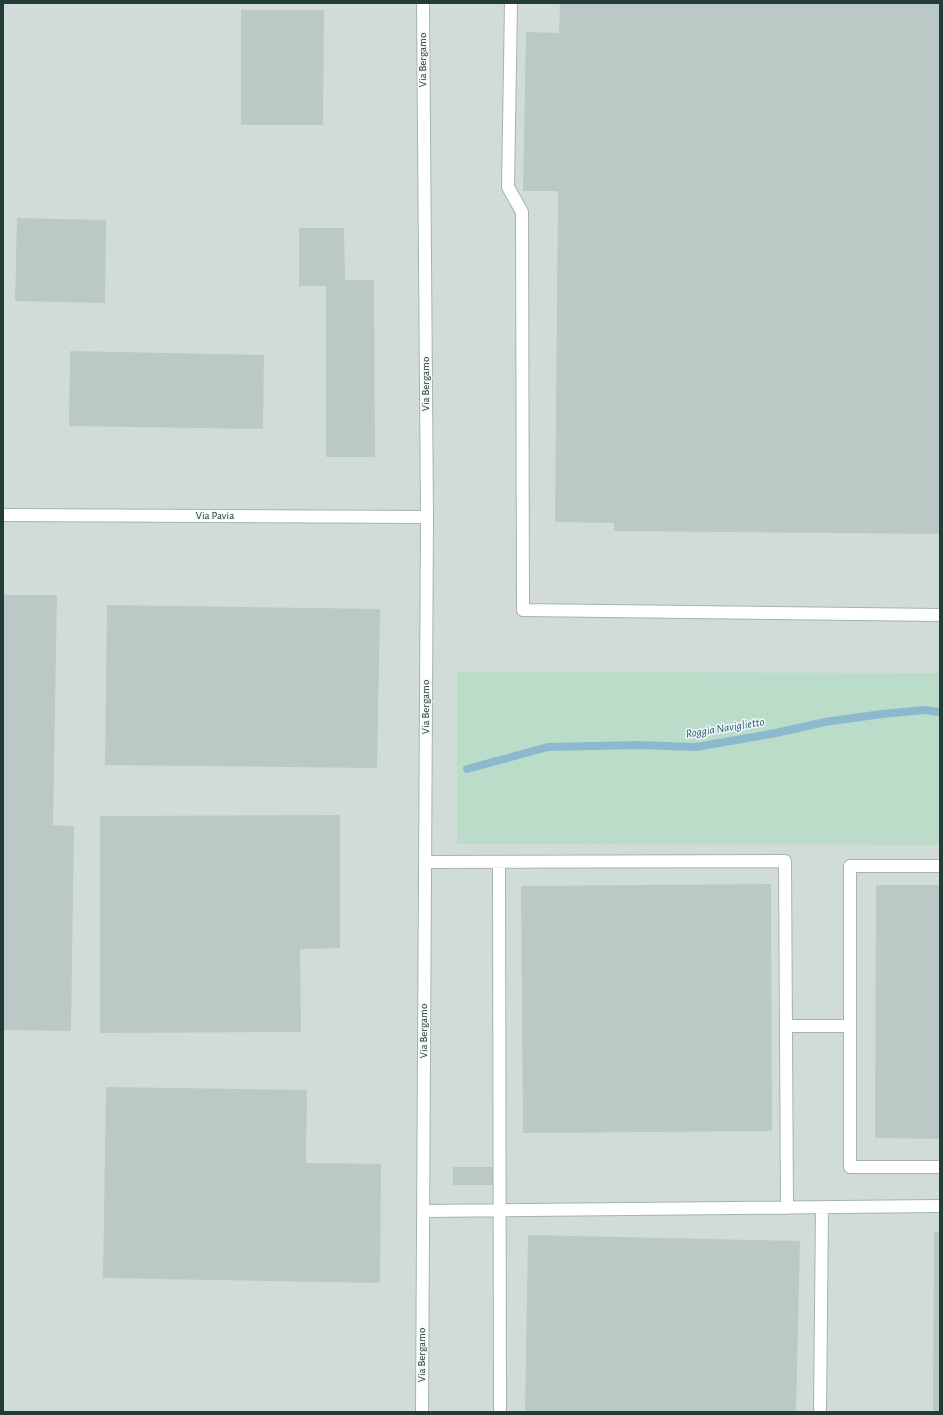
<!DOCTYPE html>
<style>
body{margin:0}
#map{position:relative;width:943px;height:1415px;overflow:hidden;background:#e2ece9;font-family:"Alegreya Sans",sans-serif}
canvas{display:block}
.frame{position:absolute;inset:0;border:4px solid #233c3a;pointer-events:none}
</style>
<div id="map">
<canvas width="943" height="1415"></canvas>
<div class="frame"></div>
</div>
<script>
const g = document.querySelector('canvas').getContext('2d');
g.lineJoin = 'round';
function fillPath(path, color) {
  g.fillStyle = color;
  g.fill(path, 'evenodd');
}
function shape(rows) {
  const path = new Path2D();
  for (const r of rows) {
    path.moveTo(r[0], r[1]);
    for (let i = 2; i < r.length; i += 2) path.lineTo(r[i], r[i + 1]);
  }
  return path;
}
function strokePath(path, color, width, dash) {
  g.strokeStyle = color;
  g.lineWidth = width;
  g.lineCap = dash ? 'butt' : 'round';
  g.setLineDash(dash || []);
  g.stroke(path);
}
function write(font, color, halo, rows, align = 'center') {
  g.font = font + ' "Alegreya Sans",sans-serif';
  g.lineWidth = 3;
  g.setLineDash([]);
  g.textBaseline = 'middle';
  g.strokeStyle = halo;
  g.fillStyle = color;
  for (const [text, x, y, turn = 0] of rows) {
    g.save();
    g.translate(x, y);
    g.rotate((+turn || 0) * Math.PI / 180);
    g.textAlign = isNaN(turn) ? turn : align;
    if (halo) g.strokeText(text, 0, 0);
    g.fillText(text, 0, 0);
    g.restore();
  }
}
const built = shape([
 [3,3,940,3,940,1412,3,1412]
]);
const green = shape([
 [457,672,940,673,940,845,457,844]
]);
const stream = shape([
 [467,769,548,747,637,745,696,747,776,733,825,722,882,714,925,710,940,712]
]);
const building = shape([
 [560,3,940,3,940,534,614,531,614,523,555,522,558,191,523,191,526,32,559,33],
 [241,10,324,10,323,125,241,125],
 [17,218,106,220,105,303,15,301],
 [299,228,344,228,345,280,374,280,375,457,326,457,326,286,299,286],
 [70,351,264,355,263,429,69,426],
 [3,595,57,595,53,825,74,826,71,1031,3,1030],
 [107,605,380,609,377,768,105,765],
 [340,815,340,948,300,949,301,1032,100,1033,100,816],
 [771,884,772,1131,523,1133,521,886],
 [876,885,940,885,940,1139,875,1138],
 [106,1087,307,1090,306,1163,381,1164,380,1283,103,1278],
 [453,1167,496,1167,496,1185,453,1185],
 [934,1232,940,1232,940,1412,933,1412],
 [528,1235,800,1241,796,1412,525,1412]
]);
const minor = shape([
 [511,3,508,187,522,212,523,610,940,615],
 [3,515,427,517],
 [425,862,785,861,787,1208],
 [499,862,500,1412],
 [940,866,850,866,850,1167,940,1167],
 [786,1026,850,1026],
 [423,1211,940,1206],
 [422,1412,427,517,423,3],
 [820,1412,822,1208]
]);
const streetNames = [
 ["Via Bergamo",423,60,-90],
 ["Via Bergamo",426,384,-90],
 ["Via Pavia",215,516],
 ["Via Bergamo",426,707,-90],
 ["Via Bergamo",424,1031,-90],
 ["Via Bergamo",422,1355,-90]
];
const waterNames = [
 ["Roggia Naviglietto",725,728,-9]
];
fillPath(built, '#d1dcd8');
fillPath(green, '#bcdcca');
strokePath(stream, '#8db9cf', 8);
fillPath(building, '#bbc9c6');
strokePath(minor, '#a5b4b1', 14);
strokePath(minor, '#fff', 12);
write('11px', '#233c3a', '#f3f8f7', streetNames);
write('italic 12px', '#1f5976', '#f3f8f7', waterNames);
</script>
